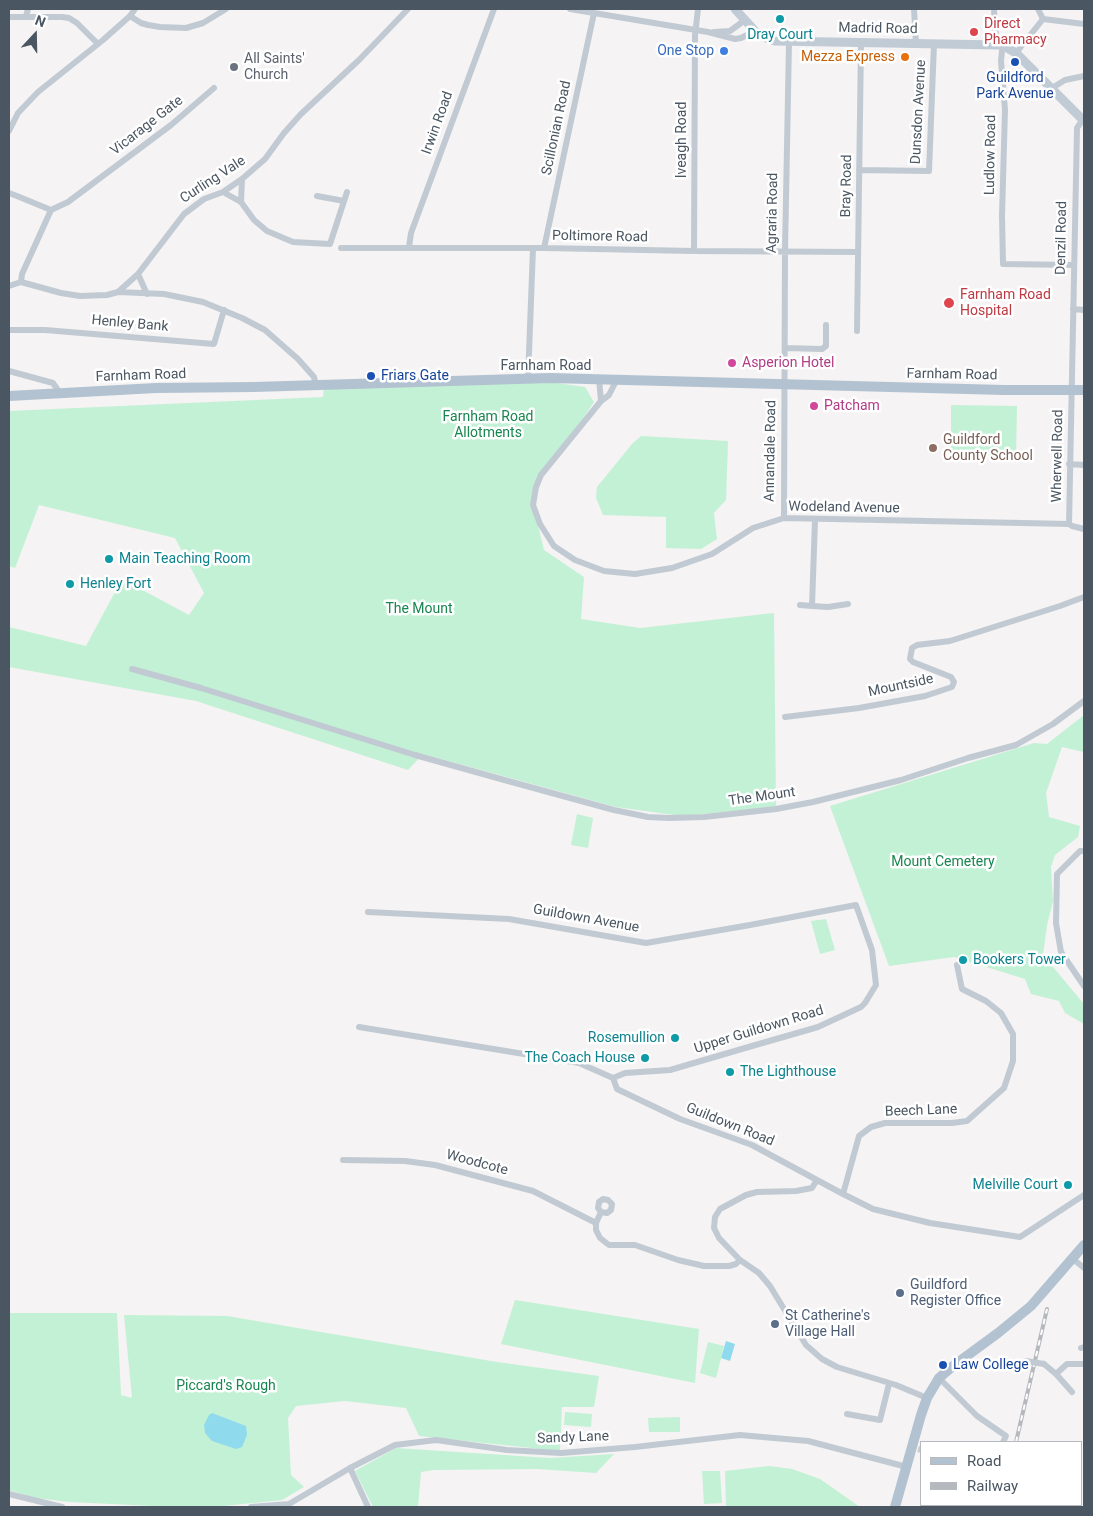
<!DOCTYPE html>
<style>
body{margin:0}
#map{position:relative;width:1093px;height:1516px;overflow:hidden;background:#f5f3f3;font-family:Roboto,sans-serif}
canvas{display:block}
.frame{position:absolute;inset:0;border:10px solid #4a5661;pointer-events:none}
.legend{position:absolute;left:920px;top:1441px;width:162px;height:65px;box-sizing:border-box;background:#fff;border:1px solid #b7bbc0;margin:0;padding:6px 9px;list-style:none;font-size:15px;color:#4a5661}
.legend li{display:flex;align-items:center;gap:10px;height:25px}
.legend b{width:25px;border:1px solid #b7bbc0}
.north{position:absolute;left:10px;top:10px;width:50px;height:50px;-webkit-text-stroke:4px #fff;paint-order:stroke;rotate:21deg;font-size:14px;font-weight:700;line-height:20px;text-align:center;color:#4a5661}
.north::after{content:'';display:block;margin:auto;width:18px;height:22px;background:#4a5661;clip-path:polygon(50% 0,100% 100%,50% 72%,0 100%)}
</style>
<div id="map">
<canvas width="1093" height="1516"></canvas>
<div class="frame"></div>
<ul class="legend">
<li><b style="height:6px;background:#b3c2d1"></b>Road</li>
<li><b style="height:6px;background:#b5b8bd"></b>Railway</li>
</ul>
<div class="north">N</div>
</div>
<script>
const g = document.querySelector('canvas').getContext('2d');
g.lineJoin = 'round';
function fillPath(path, color) {
  g.fillStyle = color;
  g.fill(path, 'evenodd');
}
function shape(rows) {
  const path = new Path2D();
  for (const r of rows) {
    path.moveTo(r[0], r[1]);
    for (let i = 2; i < r.length; i += 2) path.lineTo(r[i], r[i + 1]);
  }
  return path;
}
function strokePath(path, color, width, dash) {
  g.strokeStyle = color;
  g.lineWidth = width;
  g.lineCap = dash ? 'butt' : 'round';
  g.setLineDash(dash || []);
  g.stroke(path);
}
function write(font, color, halo, rows, align = 'center') {
  g.font = font + ' Roboto,sans-serif';
  g.lineWidth = 5;
  g.setLineDash([]);
  g.textBaseline = 'middle';
  g.strokeStyle = halo;
  g.fillStyle = color;
  for (const [text, x, y, turn = 0] of rows) {
    g.save();
    g.translate(x, y);
    g.rotate((+turn || 0) * Math.PI / 180);
    g.textAlign = isNaN(turn) ? turn : align;
    if (halo) g.strokeText(text, 0, 0);
    g.fillText(text, 0, 0);
    g.restore();
  }
}
const green = shape([
 [550,382,585,387,594,402,561,451,541,475,533,505,544,550,584,577,581,619,640,628,774,613,776,807,681,816,616,807,423,754,408,770,196,701,9,667,9,627,86,646,122,579,189,615,204,593,175,538,39,505,15,568,9,566,9,411,323,397,324,386],
 [951,405,1017,406,1016,457,951,456],
 [641,436,728,441,726,500,714,513,717,539,701,549,666,548,666,517,603,515,596,498,597,487,632,444],
 [1084,715,1084,752,1062,747,1046,793,1049,817,1080,826,1078,837,1055,855,1051,867,1053,901,1047,925,1043,955,1084,1004,1084,1024,1065,1013,1059,1001,1031,994,1025,979,954,957,889,966,830,806,1034,743,1047,744],
 [577,814,593,818,588,848,571,845],
 [826,919,835,950,820,954,811,921],
 [515,1300,699,1329,695,1383,501,1344],
 [9,1313,117,1313,121,1395,132,1398,124,1315,227,1316,497,1362,599,1376,594,1407,562,1407,560,1451,419,1436,406,1408,345,1401,296,1406,288,1418,291,1475,304,1487,282,1500,214,1507,173,1507,70,1502,36,1498,9,1490],
 [708,1342,724,1346,716,1378,700,1373],
 [565,1412,592,1414,591,1427,564,1425],
 [680,1417,680,1432,649,1432,648,1418],
 [396,1448,550,1458,614,1454,596,1473,537,1469,434,1470,421,1472,418,1507,373,1507,355,1471],
 [769,1466,792,1469,820,1479,860,1507,723,1507,726,1506,725,1471],
 [702,1471,720,1471,722,1503,704,1504]
]);
const water = shape([
 [726,1341,735,1344,730,1361,721,1358],
 [212,1413,246,1426,247,1435,242,1447,236,1449,212,1441,205,1433,204,1425,209,1415]
]);
const streetTunnel = shape([
 [918,1449,922,1450]
]);
const street = shape([
 [570,9,708,32,735,39,741,38,755,31],
 [914,9,916,44],
 [994,9,995,29,999,45],
 [1038,9,1043,19],
 [26,16,28,9],
 [130,16,141,23,148,25,160,27,186,28,203,23,226,9],
 [9,17,62,17,69,18,77,23,98,44],
 [1043,19,1084,24],
 [714,32,730,31,745,20],
 [1004,46,1002,51,1001,61,1005,110,1002,216,1003,264,1074,265],
 [1016,53,1043,19],
 [1052,88,1065,80,1084,76],
 [9,131,18,113,38,92,103,40,130,16,135,9],
 [859,170,929,171,934,44],
 [223,192,241,202,254,220,267,231,293,242,330,244,347,192],
 [9,193,17,196,51,210],
 [317,196,344,201],
 [241,202,242,179],
 [409,247,411,233,494,9],
 [341,248,544,248,694,251,858,252],
 [544,248,594,13],
 [694,251,695,35,698,9],
 [138,274,147,294],
 [21,282,22,274,51,210,68,202,171,125,214,88],
 [9,286,21,282,61,293,80,296,107,295,118,292,138,274,184,214,204,199,223,192,242,179,265,159,284,133,301,114,359,60,408,9],
 [118,292,164,294,203,302,242,318,265,330,298,359,314,377,316,385],
 [1073,309,1084,310],
 [9,330,45,330,214,344,224,310],
 [857,331,861,43],
 [786,348,822,349,826,346,826,325],
 [9,371,53,383,60,393],
 [528,379,533,248],
 [599,379,601,401],
 [617,379,609,395,601,401,541,475,536,487,533,505,540,524,554,546,575,560,604,571,635,574,672,568,712,554,753,528,784,518,1069,524,1072,526,1084,529],
 [1069,464,1084,465],
 [784,518,785,251,789,42],
 [815,520,812,606,828,607,848,604],
 [1069,524,1077,128,1083,119],
 [800,605,812,606],
 [132,669,201,688,415,755,508,781,614,810,648,817,669,818,704,817,776,809,813,802,901,780,968,758,1016,745,1053,724,1084,701],
 [785,717,859,708,925,696,952,687,954,682,951,677,913,662,910,659,912,648,917,645,950,641,1060,606,1084,597],
 [1084,851,1080,851,1057,874,1056,923,1061,952,1084,986],
 [368,912,509,919,646,943,750,925,856,905,872,950,876,985,865,1003,861,1007,818,1027,752,1046,670,1070,625,1073,613,1078],
 [359,1027,579,1063,613,1078,617,1089,680,1119,752,1145,843,1194,873,1209,930,1223,1020,1237,1084,1195],
 [343,1160,405,1161,435,1165,533,1191,596,1223],
 [817,1180,812,1188,796,1191,757,1192,746,1195,720,1209,715,1217,714,1228,719,1238,740,1260,759,1273,770,1286,806,1345,822,1359,837,1367,896,1385,927,1398],
 [843,1194,859,1136,871,1127,885,1123,952,1123,967,1121,1004,1088,1013,1061,1013,1034,1001,1013,986,1001,962,989,957,965],
 [601,1212,598,1208,599,1202,603,1199,608,1200,612,1204,611,1210,607,1213,601,1212,596,1223,596,1230,600,1238,609,1245,635,1245,678,1260,704,1266,729,1266,736,1264,740,1260],
 [1073,1259,1084,1268],
 [1081,1348,1084,1347],
 [1044,1364,1056,1374],
 [939,1378,977,1416,1006,1436,1003,1442],
 [1072,1392,1056,1374,1067,1364,1084,1364],
 [847,1414,880,1420,889,1384],
 [350,1468,368,1507],
 [9,1494,62,1507],
 [251,1507,289,1504,350,1468,395,1445,436,1440,507,1450,561,1453,635,1447,740,1435,808,1441,907,1467]
]);
const secondary = shape([
 [735,9,755,31,768,39,775,41,999,45,1004,46,1016,53,1084,121]
]);
const primary = shape([
 [9,396,156,388,254,387,550,378,1004,390,1084,390],
 [895,1507,921,1415,927,1398,939,1378,953,1366,998,1333,1031,1306,1084,1245]
]);
const rail = shape([
 [1016,1442,1047,1309],
 [1000,1507,1001,1505]
]);
const streetBridge = shape([
 [1026,1361,1044,1364]
]);
const markers = [
 [780,19,5,"#0f9aa8"],
 [974,32,5,"#e0444e"],
 [724,51,5,"#3f7fe0"],
 [905,57,5,"#e8710a"],
 [1015,62,5,"#1a4fb4"],
 [234,67,5,"#6b7280"],
 [949,303,6,"#e0444e"],
 [732,363,5,"#d1479c"],
 [371,376,5,"#1a4fb4"],
 [814,406,5,"#d1479c"],
 [933,448,5,"#8d6e63"],
 [109,559,5,"#0f9aa8"],
 [70,584,5,"#0f9aa8"],
 [963,960,5,"#0f9aa8"],
 [675,1038,5,"#0f9aa8"],
 [645,1058,5,"#0f9aa8"],
 [730,1072,5,"#0f9aa8"],
 [1068,1185,5,"#0f9aa8"],
 [900,1293,5,"#5c6f8a"],
 [775,1324,5,"#5c6f8a"],
 [943,1365,5,"#1a4fb4"]
];
const healthNames = [
 ["Direct",984,24],
 ["Pharmacy",984,40],
 ["Farnham Road",960,295],
 ["Hospital",960,311]
];
const streetNames = [
 ["Madrid Road",878,29,1],
 ["Dunsdon Avenue",919,112,-87],
 ["Irwin Road",438,123,-70],
 ["Vicarage Gate",147,126,-38],
 ["Scillonian Road",557,128,-78],
 ["Iveagh Road",682,140,-90],
 ["Ludlow Road",991,155,-89],
 ["Curling Vale",213,180,-33],
 ["Bray Road",847,186,-89],
 ["Agraria Road",773,213,-89],
 ["Poltimore Road",600,237,1],
 ["Denzil Road",1062,238,-89],
 ["Henley Bank",130,324,5],
 ["Farnham Road",546,366],
 ["Farnham Road",952,375,1],
 ["Farnham Road",141,376,-2],
 ["Annandale Road",771,451,-89],
 ["Wherwell Road",1058,456,-89],
 ["Wodeland Avenue",844,508,1],
 ["Mountside",901,686,-12],
 ["The Mount",762,797,-8],
 ["Guildown Avenue",586,919,10],
 ["Upper Guildown Road",759,1030,-17],
 ["Beech Lane",921,1111,-2],
 ["Guildown Road",730,1125,22],
 ["Woodcote",477,1163,15],
 ["Sandy Lane",573,1438,-2]
];
const cultureNames = [
 ["Dray Court",780,35,"center"],
 ["Main Teaching Room",119,559],
 ["Henley Fort",80,584],
 ["Bookers Tower",973,960],
 ["Rosemullion",665,1038,"right"],
 ["The Coach House",635,1058,"right"],
 ["The Lighthouse",740,1072],
 ["Melville Court",1058,1185,"right"]
];
const shopNames = [
 ["One Stop",714,51]
];
const foodNames = [
 ["Mezza Express",895,57]
];
const worshipNames = [
 ["All Saints'",244,59],
 ["Church",244,75]
];
const transitNames = [
 ["Guildford",1015,78,"center"],
 ["Park Avenue",1015,94,"center"],
 ["Friars Gate",381,376],
 ["Law College",953,1365]
];
const hotelNames = [
 ["Asperion Hotel",742,363],
 ["Patcham",824,406]
];
const parkNames = [
 ["Farnham Road",488,417],
 ["Allotments",488,433],
 ["The Mount",419,609],
 ["Mount Cemetery",943,862],
 ["Piccard's Rough",226,1386]
];
const educationNames = [
 ["Guildford",943,440],
 ["County School",943,456]
];
const serviceNames = [
 ["Guildford",910,1285],
 ["Register Office",910,1301],
 ["St Catherine's",785,1316],
 ["Village Hall",785,1332]
];
fillPath(green, '#c3f1d5');
fillPath(water, '#90daee');
strokePath(streetTunnel, '#caccce', 6, [6, 3]);
strokePath(street, '#c1cad2', 6);
strokePath(secondary, '#c1cbd6', 9);
strokePath(primary, '#b3c2d1', 10);
strokePath(rail, '#b5b8bd', 4);
strokePath(rail, '#fff', 2, [5.5]);
strokePath(streetBridge, '#c1cad2', 6);
for (const [x, y, r, color] of markers) {
  const dot = new Path2D();
  dot.arc(x, y, r, 0, 2 * Math.PI);
  g.fillStyle = color;
  g.fill(dot);
  strokePath(dot, '#fff', 2);
}
write('14px', '#be3a42', '#fff', healthNames, 'left');
write('14px', '#4a5661', '#fff', streetNames);
write('14px', '#0d838f', '#fff', cultureNames, 'left');
write('14px', '#366cbe', '#fff', shopNames, 'right');
write('14px', '#c56008', '#fff', foodNames, 'right');
write('14px', '#5b616d', '#fff', worshipNames, 'left');
write('14px', '#164399', '#fff', transitNames, 'left');
write('14px', '#b23c85', '#fff', hotelNames, 'left');
write('14px', '#17864f', '#fff', parkNames);
write('14px', '#785e54', '#fff', educationNames, 'left');
write('14px', '#4e5e75', '#fff', serviceNames, 'left');
</script>
